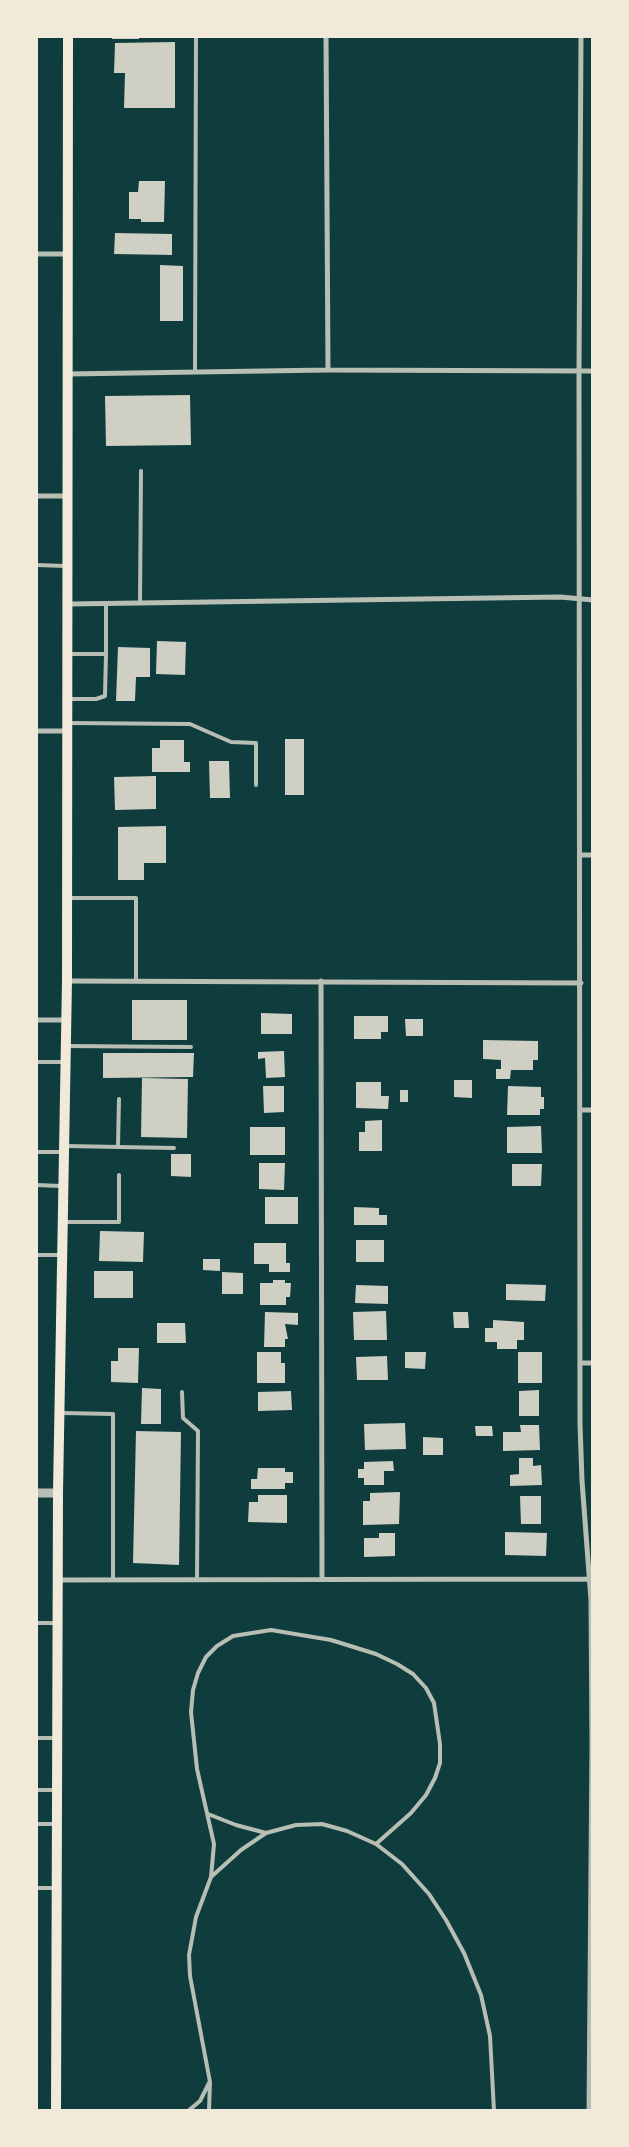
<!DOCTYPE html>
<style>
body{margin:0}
#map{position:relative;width:629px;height:2147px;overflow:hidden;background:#0f3d3e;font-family:"Varela Round",sans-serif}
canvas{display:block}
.frame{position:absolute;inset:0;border:38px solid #f1e9da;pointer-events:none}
</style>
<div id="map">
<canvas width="629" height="2147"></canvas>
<div class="frame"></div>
</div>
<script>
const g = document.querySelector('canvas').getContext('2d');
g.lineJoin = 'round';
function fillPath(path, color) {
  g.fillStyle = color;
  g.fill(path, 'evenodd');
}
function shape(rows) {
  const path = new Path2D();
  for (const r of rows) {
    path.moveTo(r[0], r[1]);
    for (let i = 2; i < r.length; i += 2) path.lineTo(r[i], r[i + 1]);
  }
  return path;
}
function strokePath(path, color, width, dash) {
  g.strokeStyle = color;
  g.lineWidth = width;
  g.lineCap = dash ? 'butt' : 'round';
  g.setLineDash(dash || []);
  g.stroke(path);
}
const building = shape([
 [112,36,139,36,139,39,112,39],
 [175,42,175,108,124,108,125,73,114,73,115,43],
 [139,181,165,181,164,222,141,222,141,219,129,219,129,192,138,192],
 [115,233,172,234,172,255,114,254],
 [160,265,183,266,183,321,160,321],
 [190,395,191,445,106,446,105,396],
 [157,641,186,642,185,675,156,674],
 [118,647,150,648,150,677,136,677,135,701,116,701],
 [285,739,304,739,304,795,285,795],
 [160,740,184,740,184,762,190,762,190,772,152,772,152,748,160,748],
 [209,761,229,761,230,798,210,798],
 [156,776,156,809,115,810,114,777],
 [166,826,166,863,144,863,144,880,118,880,118,827],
 [132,1000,187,1000,187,1040,132,1040],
 [261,1013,292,1014,292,1034,261,1034],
 [354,1016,388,1016,388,1032,381,1032,381,1039,354,1039],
 [405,1019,423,1019,423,1036,406,1036],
 [483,1040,538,1041,538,1060,533,1060,533,1070,511,1070,510,1079,496,1079,496,1069,501,1069,501,1060,483,1059],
 [284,1051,285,1077,266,1078,265,1058,258,1059,258,1052],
 [103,1053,194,1053,193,1077,103,1078],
 [142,1078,188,1079,187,1138,141,1137],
 [454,1080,472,1080,472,1098,454,1097],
 [356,1082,381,1082,381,1096,389,1096,388,1109,356,1108],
 [263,1086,284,1086,284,1112,264,1113],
 [508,1086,541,1087,541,1097,544,1097,544,1109,540,1109,540,1115,507,1115],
 [400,1090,408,1090,408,1102,400,1102],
 [382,1120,382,1151,359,1151,359,1132,365,1132,365,1121],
 [541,1126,542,1153,507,1153,507,1127],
 [250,1127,285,1127,285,1155,250,1155],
 [171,1154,191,1154,191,1177,171,1176],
 [259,1163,285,1163,284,1190,259,1189],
 [512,1164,542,1164,541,1186,512,1186],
 [265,1197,298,1197,298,1224,265,1224],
 [354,1207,379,1208,379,1215,387,1215,387,1225,354,1225],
 [100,1231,144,1232,143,1262,99,1261],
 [356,1240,384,1240,384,1262,356,1262],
 [254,1243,286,1243,286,1263,290,1263,290,1272,269,1272,269,1264,254,1264],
 [203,1259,220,1259,220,1271,203,1270],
 [94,1271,133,1271,133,1298,94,1298],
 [222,1272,243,1273,243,1294,222,1294],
 [273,1280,285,1280,285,1283,291,1283,290,1297,286,1297,286,1305,260,1305,260,1283,273,1283],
 [506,1284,546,1285,545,1301,506,1300],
 [356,1285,388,1286,388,1304,355,1303],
 [386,1311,387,1340,354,1340,353,1312],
 [265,1312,298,1313,298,1325,285,1324,288,1339,285,1339,285,1347,264,1347],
 [453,1312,468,1312,469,1328,454,1328],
 [493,1320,524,1322,524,1340,517,1340,517,1349,497,1349,497,1342,485,1342,485,1328,493,1328],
 [157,1323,185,1323,186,1343,157,1343],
 [118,1348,139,1348,138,1383,111,1382,111,1361,118,1361],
 [257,1352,281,1352,281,1363,285,1363,285,1383,257,1383],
 [405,1352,426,1352,425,1369,405,1368],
 [518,1352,542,1352,542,1383,518,1383],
 [387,1356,388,1380,357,1380,356,1357],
 [142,1388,161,1389,161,1424,141,1424],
 [539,1390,539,1416,519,1416,519,1391],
 [291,1391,292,1410,258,1411,258,1392],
 [405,1423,406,1449,365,1450,364,1424],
 [520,1425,539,1425,540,1450,503,1451,503,1432,521,1432],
 [475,1426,492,1426,493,1436,476,1436],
 [136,1431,181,1432,179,1565,133,1563],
 [423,1437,443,1438,443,1455,423,1455],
 [519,1458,533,1458,533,1466,541,1465,542,1485,510,1486,510,1475,519,1474],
 [393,1461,394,1471,384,1471,384,1485,364,1485,364,1478,358,1478,358,1469,364,1469,364,1462],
 [258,1468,285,1468,285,1472,293,1472,293,1483,285,1483,285,1489,251,1489,251,1479,257,1479],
 [400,1492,399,1524,363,1525,363,1501,370,1501,370,1493],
 [258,1495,287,1495,287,1523,248,1522,249,1502,258,1502],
 [520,1496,541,1496,541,1524,521,1524],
 [505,1532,547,1533,546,1556,505,1555],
 [379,1533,395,1533,395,1556,364,1557,364,1538,379,1538]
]);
const service = shape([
 [195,371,196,36],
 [36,565,66,566],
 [140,603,141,471],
 [106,654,106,604],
 [68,699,96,699,105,696,106,654,68,654],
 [68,723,190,724,231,742,256,743,256,785],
 [67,898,136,898,136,981],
 [66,1046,191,1047],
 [36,1062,65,1062],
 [66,1146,174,1148],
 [118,1146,119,1099],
 [36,1152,64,1152],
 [36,1185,61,1186],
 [65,1222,119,1222,119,1175],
 [36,1255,62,1255],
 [182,1392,183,1418,198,1431,197,1579],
 [62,1413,113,1414,113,1580],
 [36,1623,57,1623],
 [36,1738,57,1738],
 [36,1790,57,1790],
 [208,1814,236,1825,266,1833],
 [36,1824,56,1824],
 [211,1877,241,1850,266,1833,296,1825,322,1824,347,1831,376,1844,402,1864,429,1894,446,1920,464,1953,481,1995,490,2036,494,2111],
 [36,1888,54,1888],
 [188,2111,200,2101,209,2083],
 [209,2111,210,2082,190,1976,189,1955,196,1917,211,1877,214,1844,197,1769,191,1712,193,1690,198,1673,206,1657,217,1646,233,1636,271,1630,331,1640,376,1654,397,1664,413,1674,426,1688,434,1703,440,1744,440,1763,435,1778,426,1795,411,1813,376,1844]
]);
const minor = shape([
 [326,36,328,370],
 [581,36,579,371,580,1424,582,1481,591,1600,592,1745,589,2111],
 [36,254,68,254],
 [68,374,328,370,593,371],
 [36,496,67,496],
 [69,604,560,597,593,600],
 [36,731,67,731],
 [581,855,593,855],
 [67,981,581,983],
 [321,981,322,1579],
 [36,1020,66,1020],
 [581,1110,593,1110],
 [581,1363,593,1363],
 [58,1580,590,1579]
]);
const tertiary = shape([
 [36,1493,58,1493]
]);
const secondary = shape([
 [56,2111,58,1493,67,981,68,36]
]);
fillPath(building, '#cfcfc3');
strokePath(service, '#b8beb3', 4);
strokePath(minor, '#b8beb3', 5);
strokePath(tertiary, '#b8beb3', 9);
strokePath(secondary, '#f1e9da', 10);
</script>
